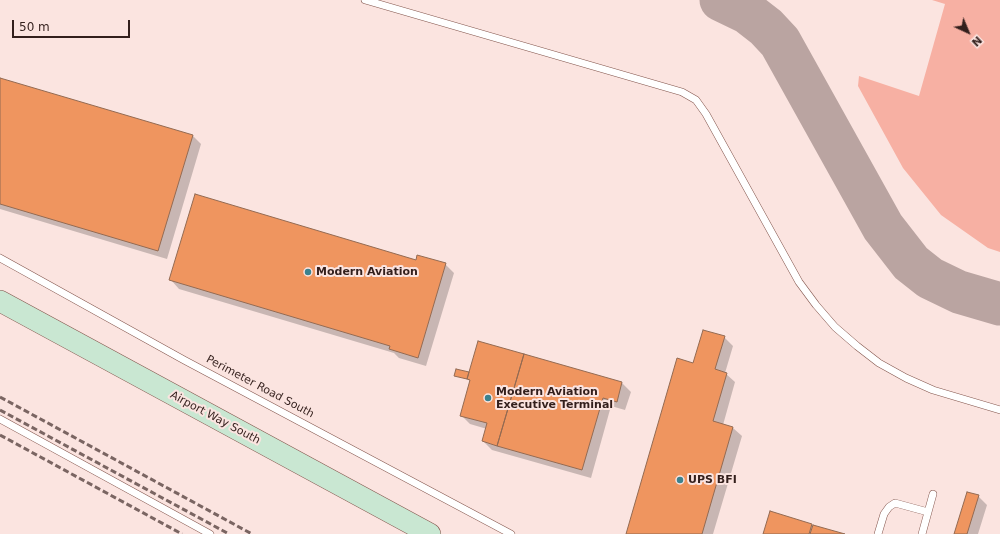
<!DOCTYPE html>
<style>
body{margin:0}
#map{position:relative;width:1000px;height:534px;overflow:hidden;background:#fbe4e0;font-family:"DejaVu Sans",sans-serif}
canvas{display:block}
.north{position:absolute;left:948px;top:12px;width:40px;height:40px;-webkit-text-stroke:3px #fbe4e0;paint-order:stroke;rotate:136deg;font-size:11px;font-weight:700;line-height:16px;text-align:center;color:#331f1c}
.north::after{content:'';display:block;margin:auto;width:14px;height:18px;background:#331f1c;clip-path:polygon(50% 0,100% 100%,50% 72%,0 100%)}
.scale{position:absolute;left:12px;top:20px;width:118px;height:18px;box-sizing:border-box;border:2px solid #331f1c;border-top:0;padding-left:5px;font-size:12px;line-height:14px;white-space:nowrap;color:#331f1c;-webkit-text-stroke:3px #fbe4e0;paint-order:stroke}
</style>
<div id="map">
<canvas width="1000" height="534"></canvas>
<div class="north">N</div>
<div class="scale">50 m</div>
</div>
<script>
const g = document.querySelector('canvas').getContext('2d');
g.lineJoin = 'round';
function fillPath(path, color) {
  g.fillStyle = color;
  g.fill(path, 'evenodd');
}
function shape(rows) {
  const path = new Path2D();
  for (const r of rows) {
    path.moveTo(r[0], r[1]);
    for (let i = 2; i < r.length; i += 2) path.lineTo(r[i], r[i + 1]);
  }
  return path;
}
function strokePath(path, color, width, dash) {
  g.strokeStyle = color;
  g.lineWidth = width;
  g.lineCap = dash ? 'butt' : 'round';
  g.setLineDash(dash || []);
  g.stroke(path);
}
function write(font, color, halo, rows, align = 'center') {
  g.font = font + ' "DejaVu Sans",sans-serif';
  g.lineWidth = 4;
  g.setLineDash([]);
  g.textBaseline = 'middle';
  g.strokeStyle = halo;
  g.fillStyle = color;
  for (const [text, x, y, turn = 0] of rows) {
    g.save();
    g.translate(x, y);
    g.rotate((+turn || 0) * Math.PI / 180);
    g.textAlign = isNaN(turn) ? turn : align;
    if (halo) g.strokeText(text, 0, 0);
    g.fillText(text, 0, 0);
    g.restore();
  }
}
const green = shape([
 [932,0,1000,0,1000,252,988,248,941,215,903,168,858,86,859,76,919,96,945,4]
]);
const shadow = shape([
 [0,79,193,136,201,144,167,259,0,209],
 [416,261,445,264,454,273,426,366,399,358,394,353,179,289,171,280],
 [724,337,733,346,725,373,735,382,723,425,733,428,742,436,713,534,627,534,694,364],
 [479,342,622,383,631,392,625,410,611,406,591,478,492,450,483,441,487,429,470,424,461,415,471,381,455,375,457,370,470,373],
 [978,496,987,505,978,534,955,534],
 [811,525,841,534,764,534]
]);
const taxiway = shape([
 [721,0,748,13,766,27,780,42,883,227,911,263,930,278,959,292,1000,304]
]);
const building = shape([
 [0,78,193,135,158,251,0,204,0,78],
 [195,194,416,260,417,255,446,263,418,358,389,349,390,346,169,280,195,194],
 [703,330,725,336,715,369,727,373,713,421,733,427,702,534,626,534,677,358,693,363,703,330],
 [478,341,524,354,497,446,482,441,487,423,460,416,470,380,467,379,478,341],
 [524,354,622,382,617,402,603,398,582,470,497,446,524,354],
 [456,369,469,372,467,379,454,376,456,369],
 [967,492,979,495,967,534,954,534,967,492],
 [770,511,812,524,809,534,763,534,770,511],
 [813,525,845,534,810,534,813,525]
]);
const service = shape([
 [365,0,682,92,696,100,706,114,799,282,816,305,835,327,857,346,879,363,906,378,933,390,1000,410],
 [0,258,184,360,511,534],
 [0,419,210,534],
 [878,534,884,514,889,507,895,503,928,512],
 [922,534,933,494]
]);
const secondary = shape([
 [0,301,430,534]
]);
const rail = shape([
 [0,397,252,534],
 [0,410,229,534],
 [0,435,182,534]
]);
const markers = [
 [308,272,4,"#3c828e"],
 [488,398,4,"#3c828e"],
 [680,480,4,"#3c828e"]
];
const poiNames = [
 ["Modern Aviation",316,272],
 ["Modern Aviation",496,392],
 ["Executive Terminal",496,405],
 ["UPS BFI",688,480]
];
const streetNames = [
 ["Perimeter Road South",260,387,28],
 ["Airport Way South",215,418,28]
];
fillPath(green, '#f7b0a3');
fillPath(shadow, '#0003');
strokePath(taxiway, '#baa4a1', 43);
fillPath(building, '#ef955f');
strokePath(building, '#936a52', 1);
strokePath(service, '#83554c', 8);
strokePath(secondary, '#83554c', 22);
strokePath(service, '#fff', 7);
strokePath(secondary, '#c9e7d2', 21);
strokePath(rail, '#7a6562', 3, [6, 3]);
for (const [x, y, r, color] of markers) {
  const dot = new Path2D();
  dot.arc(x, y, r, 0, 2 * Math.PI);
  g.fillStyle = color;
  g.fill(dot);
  strokePath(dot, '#fbe4e0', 1.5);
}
write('bold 11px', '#331f1c', '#fbe4e0', poiNames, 'left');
write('11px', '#331f1c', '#fbe4e0', streetNames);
</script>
